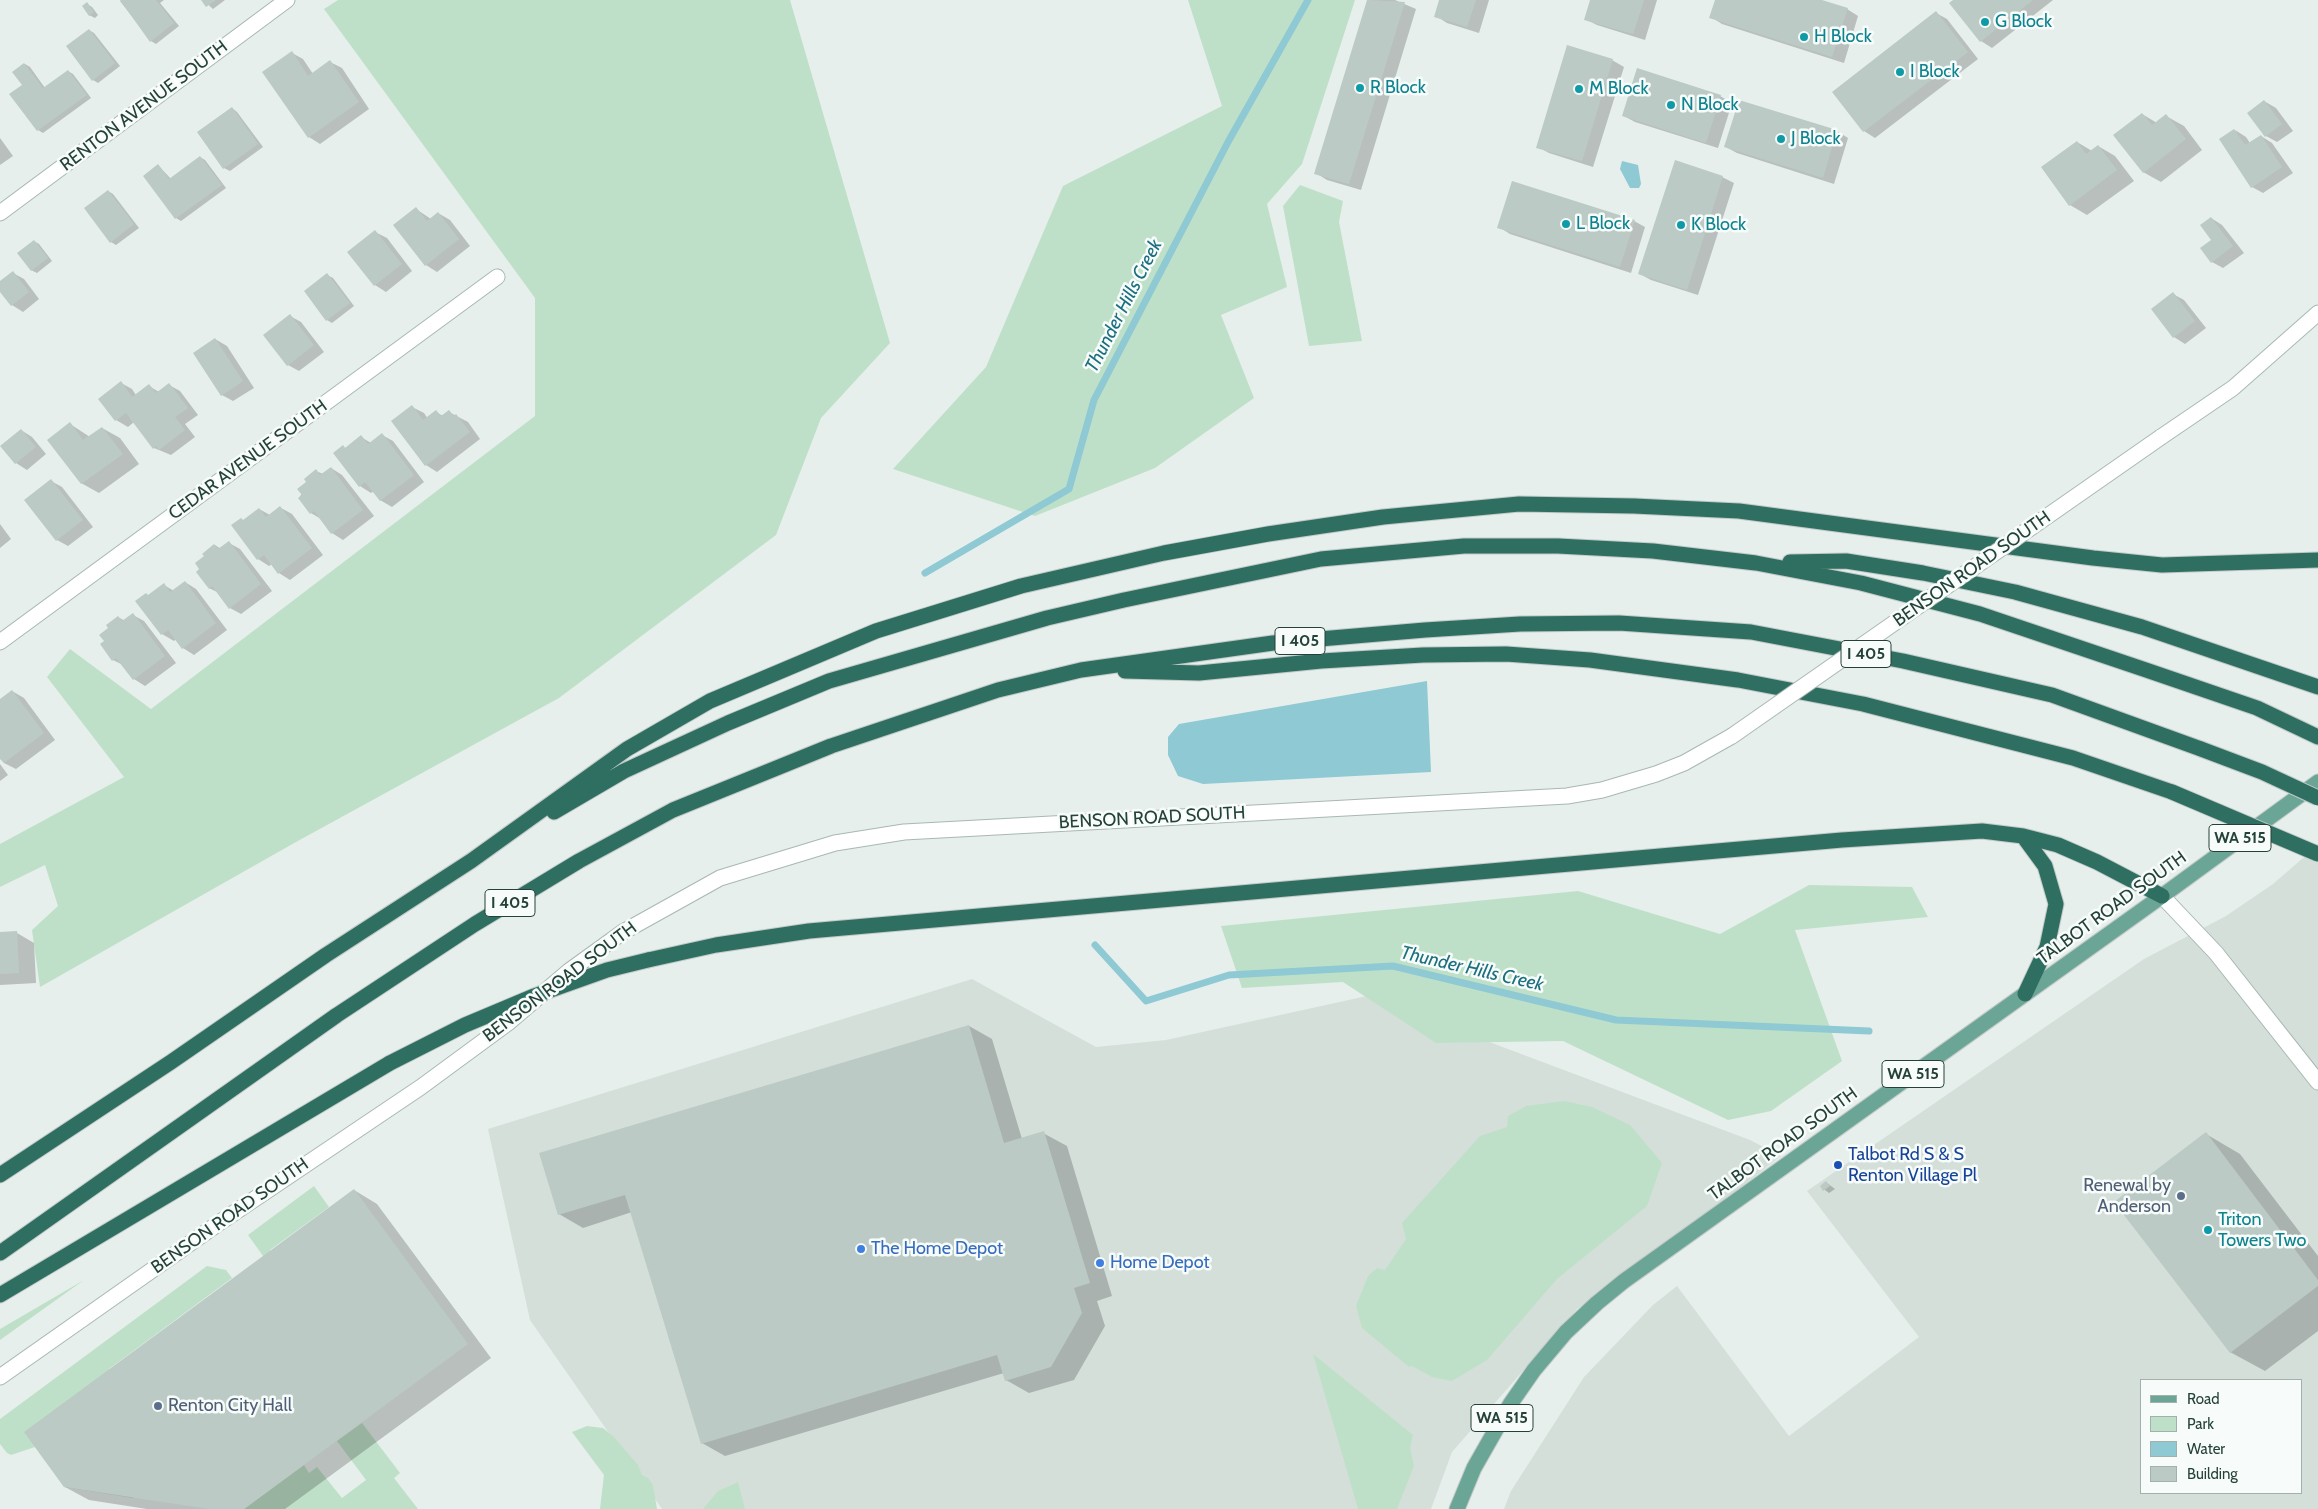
<!DOCTYPE html>
<style>
body{margin:0}
#map{position:relative;width:2318px;height:1509px;overflow:hidden;background:#e6efeb;font-family:Cabin,sans-serif}
canvas{display:block}
.legend{position:absolute;left:2140px;top:1379px;width:162px;height:115px;box-sizing:border-box;background:#f7fbf9;border:1px solid #a3b1ad;margin:0;padding:6px 9px;list-style:none;font-size:15px;color:#24423a}
.legend li{display:flex;align-items:center;gap:10px;height:25px}
.legend b{width:25px;border:1px solid #a3b1ad}
</style>
<div id="map">
<canvas width="2318" height="1509"></canvas>
<ul class="legend">
<li><b style="height:6px;background:#6aa596"></b>Road</li>
<li><b style="height:14px;background:#bfe0c8"></b>Park</li>
<li><b style="height:14px;background:#8ec9d4"></b>Water</li>
<li><b style="height:14px;background:#bbcac4"></b>Building</li>
</ul>
</div>
<script>
const g = document.querySelector('canvas').getContext('2d');
g.lineJoin = 'round';
function fillPath(path, color) {
  g.fillStyle = color;
  g.fill(path, 'evenodd');
}
function shape(rows) {
  const path = new Path2D();
  for (const r of rows) {
    path.moveTo(r[0], r[1]);
    for (let i = 2; i < r.length; i += 2) path.lineTo(r[i], r[i + 1]);
  }
  return path;
}
function strokePath(path, color, width, dash) {
  g.strokeStyle = color;
  g.lineWidth = width;
  g.lineCap = dash ? 'butt' : 'round';
  g.setLineDash(dash || []);
  g.stroke(path);
}
function write(font, color, halo, rows, align = 'center') {
  g.font = font + ' Cabin,sans-serif';
  g.lineWidth = 5;
  g.setLineDash([]);
  g.textBaseline = 'middle';
  g.strokeStyle = halo;
  g.fillStyle = color;
  for (const [text, x, y, turn = 0] of rows) {
    g.save();
    g.translate(x, y);
    g.rotate((+turn || 0) * Math.PI / 180);
    g.textAlign = isNaN(turn) ? turn : align;
    if (halo) g.strokeText(text, 0, 0);
    g.fillText(text, 0, 0);
    g.restore();
  }
}
const built = shape([
 [2318,845,2318,1509,1504,1509,1511,1491,1584,1377,1653,1305,1677,1286,1789,1436,1919,1337,1807,1191,2144,959,2226,916,2273,884],
 [2142,1380,2302,1380,2302,1493,2142,1493],
 [972,979,1096,1047,1166,1040,1367,996,1750,1140,1781,1156,1622,1279,1577,1309,1452,1452,1431,1509,662,1509,530,1320,488,1129]
]);
const green = shape([
 [338,0,790,0,890,343,821,418,776,535,559,698,296,842,40,987,32,930,58,906,45,865,0,887,0,844,124,777,47,677,70,649,151,709,535,416,535,298,324,9],
 [1188,0,1355,0,1302,164,1267,204,1287,287,1221,315,1254,398,1155,468,1035,516,893,469,986,367,1063,186,1222,106],
 [1300,185,1343,201,1339,222,1362,341,1309,346,1283,206],
 [1809,885,1912,887,1928,917,1795,930,1842,1061,1771,1111,1728,1120,1563,1041,1436,1043,1343,982,1242,988,1221,926,1578,891,1720,934],
 [1564,1101,1592,1107,1630,1125,1662,1163,1647,1206,1557,1279,1487,1360,1452,1381,1432,1377,1412,1366,1409,1367,1362,1328,1356,1306,1368,1276,1377,1268,1385,1270,1406,1239,1402,1223,1480,1136,1507,1127,1508,1116,1526,1106],
 [314,1186,329,1207,270,1250,276,1274,248,1235],
 [207,1266,226,1270,232,1278,109,1369,136,1477,133,1498,64,1487,35,1447,11,1455,7,1453,0,1444,0,1419],
 [84,1280,0,1340,0,1329],
 [1313,1354,1413,1435,1410,1448,1414,1466,1397,1509,1358,1509],
 [362,1423,400,1473,394,1478,418,1509,244,1509,304,1465,309,1473,317,1467,342,1498,366,1480,337,1441],
 [587,1426,603,1428,614,1437,638,1465,642,1475,648,1478,653,1485,657,1509,600,1509,604,1475,572,1432],
 [738,1482,745,1509,703,1509,718,1491]
]);
const water = shape([
 [1622,161,1638,165,1641,184,1639,188,1630,188,1620,169],
 [1427,681,1431,772,1203,784,1178,776,1168,755,1168,737,1179,724]
]);
const shadow = shape([
 [122,0,164,0,160,3,179,26,156,44,151,41,120,1],
 [203,0,225,0,213,9],
 [1369,0,1395,0,1416,9,1361,190,1327,180,1316,173],
 [1441,0,1489,0,1479,33,1447,23,1436,16],
 [1591,0,1657,0,1645,40,1597,25,1585,19],
 [1716,0,1818,0,1847,9,1858,16,1844,63,1722,24,1711,17],
 [1955,0,2053,0,1992,48,1981,41],
 [87,4,92,7,98,15,95,18,89,15],
 [1936,13,1947,19,1978,59,1875,138,1864,131,1834,92],
 [89,30,94,33,120,66,98,83,93,80],
 [292,53,303,59,313,74,330,62,342,68,369,109,320,144,309,137],
 [1612,60,1624,67,1593,167,1549,153,1538,147],
 [25,64,30,67,45,88,68,71,73,74,91,98,43,133,38,130,23,85],
 [1720,96,1732,103,1718,148,1635,122,1624,116],
 [1740,101,1837,131,1848,138,1834,184,1737,153,1726,147],
 [2264,101,2276,108,2293,131,2277,142,2266,136],
 [232,108,237,112,263,147,230,171,224,168,198,133],
 [2142,114,2157,123,2166,116,2184,126,2202,150,2161,182,2143,172],
 [2235,130,2246,137,2250,143,2261,136,2272,143,2293,173,2263,193,2252,187],
 [0,138,13,156,0,165],
 [2077,142,2092,151,2098,146,2115,156,2134,181,2087,215,2070,205],
 [200,157,205,160,226,188,181,221,176,218,158,165,171,179],
 [1722,177,1734,183,1698,295,1651,280,1640,274],
 [108,191,113,194,139,228,116,245,111,242],
 [416,209,431,219,438,213,450,220,470,246,437,272,426,265],
 [2211,218,2222,225,2244,253,2223,268,2212,262],
 [1634,221,1645,227,1631,273,1510,234,1499,227],
 [375,232,387,238,412,271,386,292,375,285],
 [34,241,39,244,52,261,37,273,31,270],
 [13,273,24,279,39,299,23,312,12,305,0,290,0,282],
 [327,275,333,278,354,306,332,323,327,320],
 [2173,294,2184,300,2206,328,2185,344,2174,337],
 [290,316,301,322,324,352,299,371,288,365],
 [215,339,227,346,254,388,233,401,222,395],
 [121,383,132,389,136,395,149,386,159,392,169,385,180,391,198,415,185,424,195,437,171,455,154,448,134,422,128,427,116,420,100,399],
 [412,407,424,413,428,419,436,412,443,416,449,412,468,422,480,439,437,472,426,465],
 [70,424,90,437,102,428,120,438,139,464,99,493,81,483],
 [21,430,32,437,46,454,27,470,16,463,2,446],
 [382,435,393,441,424,482,392,507,380,500,374,491,371,493,360,486,343,447,346,448,361,437,371,443],
 [331,468,342,475,374,516,343,540,332,533,321,519,311,513,299,498,316,471,323,474],
 [51,481,62,487,93,527,68,546,57,540],
 [281,508,292,514,323,555,290,580,279,573,272,564,269,566,258,559,244,521,259,509,270,515],
 [0,524,11,539,0,548],
 [229,543,240,549,272,591,241,614,230,608,219,593,209,588,215,545,221,549],
 [185,582,196,589,227,630,194,655,183,648,176,639,174,641,162,634,137,601,149,596,164,585,174,591],
 [133,615,144,621,176,663,145,686,134,679,123,665,113,660,105,641,110,629,118,617,125,621],
 [12,691,24,698,55,740,16,769,4,763,0,756,0,700],
 [0,764,8,775,0,781],
 [0,933,17,933,34,943,36,983,0,985],
 [969,1026,992,1039,1022,1139,1043,1133,1067,1146,1112,1296,1097,1301,1105,1326,1074,1380,1029,1393,1006,1380,1004,1373,725,1456,702,1443,632,1212,583,1228,559,1214],
 [2206,1134,2240,1154,2318,1256,2318,1331,2265,1371,2230,1352],
 [1827,1183,1835,1189,1829,1193,1821,1187],
 [354,1190,377,1204,491,1358,285,1509,147,1509,89,1500,65,1487]
]);
const stream = shape([
 [925,573,1069,489,1094,400,1228,142,1308,0],
 [1095,945,1146,1001,1229,975,1393,966,1616,1020,1869,1031]
]);
const building = shape([
 [120,0,156,0,174,23,150,42],
 [201,0,216,0,206,7],
 [1367,0,1405,2,1349,184,1314,174],
 [1439,0,1476,0,1467,27,1434,17],
 [1590,0,1644,0,1633,34,1584,20],
 [1715,0,1822,0,1848,8,1832,57,1709,18],
 [1953,0,2033,0,1980,42,1949,3],
 [87,2,94,12,89,16,82,6],
 [1936,11,1968,52,1863,132,1832,92],
 [89,29,115,63,92,81,66,46],
 [1567,45,1613,59,1582,161,1536,148],
 [292,51,308,76,330,60,359,102,308,138,262,72],
 [24,63,43,88,68,70,87,95,37,131,9,94,22,85,12,72],
 [1637,68,1721,95,1706,143,1622,116],
 [1739,100,1837,130,1823,178,1724,147],
 [2264,100,2282,124,2265,137,2247,113],
 [232,107,258,144,223,169,197,132],
 [2142,113,2152,125,2166,114,2186,139,2143,173,2113,135],
 [2234,129,2245,145,2261,135,2282,167,2251,188,2219,139],
 [2077,141,2086,154,2098,145,2117,170,2069,206,2041,167],
 [200,156,222,185,175,219,143,176,158,164,169,179],
 [1675,160,1723,176,1687,290,1638,274],
 [1512,181,1635,220,1620,267,1497,228],
 [108,190,134,224,110,243,84,208],
 [416,207,427,221,438,212,459,239,425,266,393,225],
 [2211,217,2233,246,2211,263,2200,248,2211,240,2200,225],
 [375,230,402,264,374,286,347,252],
 [34,240,48,258,31,271,17,253],
 [13,271,29,292,11,306,0,292,0,281],
 [327,273,350,303,326,321,304,291],
 [2173,292,2195,321,2173,338,2151,309],
 [290,314,314,345,287,366,263,335],
 [215,338,243,381,221,396,193,353],
 [121,381,132,397,149,384,156,393,169,383,188,408,175,417,185,430,159,450,156,446,153,449,126,413,115,421,98,399],
 [412,405,423,420,436,410,441,416,449,410,454,416,456,414,470,432,425,466,391,421],
 [70,422,83,440,102,427,123,454,81,484,47,440],
 [21,429,36,447,15,464,0,446],
 [382,433,414,475,380,501,365,482,359,487,333,453,343,445,345,448,361,435,368,444],
 [331,467,363,510,331,534,314,511,310,514,298,498,302,495,297,489,306,482,304,479,316,469,320,475],
 [51,479,83,520,56,541,24,500],
 [280,506,312,548,278,574,264,555,257,560,231,525,241,518,243,520,259,508,266,517],
 [229,541,261,584,229,609,212,586,209,589,196,572,199,569,195,563,204,556,202,554,214,544,218,549],
 [185,581,216,623,182,649,168,630,161,635,135,601,146,593,148,595,164,583,170,592],
 [133,613,165,656,133,680,116,658,112,661,100,644,104,641,99,635,108,628,106,625,118,616,122,621],
 [12,690,44,733,4,763,0,759,0,699],
 [17,931,19,973,0,974,0,932],
 [969,1025,1004,1143,1044,1131,1090,1283,1074,1288,1082,1313,1051,1367,1005,1381,997,1355,701,1444,625,1195,558,1215,539,1153],
 [2206,1132,2318,1280,2318,1286,2230,1353,2114,1202],
 [1826,1181,1830,1186,1823,1191,1820,1186],
 [354,1189,468,1344,244,1509,209,1509,64,1487,24,1432]
]);
const minor = shape([
 [0,213,287,0],
 [0,642,497,277],
 [2162,896,2216,953,2318,1082]
]);
const tertiary = shape([
 [2161,437,2233,388,2318,313],
 [0,1377,219,1223,421,1087,508,1023,569,971,623,932,720,878,835,843,904,832,1567,796,1602,790,1656,774,1684,763,1732,736]
]);
const primary = shape([
 [1457,1509,1474,1468,1511,1403,1534,1370,1566,1332,1597,1303,1624,1281,2162,896,2318,782]
]);
const motorway = shape([
 [1790,562,1846,561,1923,573,2015,592,2142,627,2318,687],
 [1125,671,1199,673,1321,661,1423,655,1506,654,1590,660,1738,680,1863,704,2073,758,2172,792],
 [554,812,624,771,728,723,829,681,1047,618,1124,600,1321,559,1464,546,1558,546,1653,551,1756,563,1861,583,1980,614,2146,670,2257,708,2318,737],
 [2023,836,2045,866,2056,904,2047,947,2025,994],
 [648,960,716,945,809,931,1842,840,1982,831,2023,836,2058,845,2097,862,2162,896],
 [0,1175,171,1062,326,955,471,861,627,749,710,701,876,631,1021,586,1164,553,1268,534,1383,517,1519,504,1634,506,1739,511,2093,558,2162,565,2318,560],
 [0,1253,337,1015,475,924,579,861,673,810,831,746,998,690,1081,670,1273,643,1425,630,1520,624,1619,623,1751,632,1903,661,2052,695,2201,749],
 [0,1295,390,1063]
]);
const tertiaryBridge = shape([
 [1732,736,2161,437]
]);
const motorwayBridge = shape([
 [2201,749,2262,772,2318,798],
 [2172,792,2318,854],
 [390,1063,465,1025,534,996,607,970,648,960]
]);
const markers = [
 [1985,22,5,"#0f9aa8"],
 [1804,37,5,"#0f9aa8"],
 [1900,72,5,"#0f9aa8"],
 [1360,88,5,"#0f9aa8"],
 [1579,89,5,"#0f9aa8"],
 [1671,105,5,"#0f9aa8"],
 [1781,139,5,"#0f9aa8"],
 [1566,224,5,"#0f9aa8"],
 [1681,225,5,"#0f9aa8"],
 [1838,1165,5,"#1a4fb4"],
 [2181,1196,5,"#5c6f8a"],
 [2208,1230,5,"#0f9aa8"],
 [861,1249,5,"#3f7fe0"],
 [1100,1263,5,"#3f7fe0"],
 [158,1406,5,"#5c6f8a"]
];
const shields = [
 [1300,641,50],
 [1866,654,50],
 [2240,838,62],
 [510,903,50],
 [1913,1074,62],
 [1502,1418,62]
];
const shieldNames = [
 ["I 405",1300,641],
 ["I 405",1866,654],
 ["WA 515",2240,838],
 ["I 405",510,903],
 ["WA 515",1913,1074],
 ["WA 515",1502,1418]
];
const cultureNames = [
 ["G Block",1995,22],
 ["H Block",1814,37],
 ["I Block",1910,72],
 ["R Block",1370,88],
 ["M Block",1589,89],
 ["N Block",1681,105],
 ["J Block",1791,139],
 ["L Block",1576,224],
 ["K Block",1691,225],
 ["Triton",2218,1220],
 ["Towers Two",2218,1241]
];
const streetNames = [
 ["RENTON AVENUE SOUTH",144,106,-37],
 ["CEDAR AVENUE SOUTH",248,460,-36],
 ["BENSON ROAD SOUTH",1972,569,-35],
 ["BENSON ROAD SOUTH",1152,818,-3],
 ["TALBOT ROAD SOUTH",2112,908,-36],
 ["BENSON ROAD SOUTH",560,982,-37],
 ["TALBOT ROAD SOUTH",1783,1144,-36],
 ["BENSON ROAD SOUTH",230,1216,-35]
];
const transitNames = [
 ["Talbot Rd S & S",1848,1155],
 ["Renton Village Pl",1848,1176]
];
const serviceNames = [
 ["Renewal by",2171,1186],
 ["Anderson",2171,1207],
 ["Renton City Hall",168,1406,"left"]
];
const shopNames = [
 ["The Home Depot",871,1249],
 ["Home Depot",1110,1263]
];
const waterNames = [
 ["Thunder Hills Creek",1124,306,-63],
 ["Thunder Hills Creek",1472,969,13]
];
fillPath(built, '#d4dfda');
fillPath(green, '#bfe0c8');
fillPath(water, '#8ec9d4');
fillPath(shadow, '#0003');
strokePath(stream, '#8ec9d4', 7);
fillPath(building, '#bbcac4');
strokePath(minor, '#a8b8b2', 17);
strokePath(tertiary, '#a8b8b2', 17);
strokePath(primary, '#c2cac8', 17);
strokePath(motorway, '#c2cac8', 17);
strokePath(minor, '#fff', 15);
strokePath(tertiary, '#fff', 15);
strokePath(primary, '#6aa596', 15);
strokePath(motorway, '#2f6f62', 15);
strokePath(tertiaryBridge, '#a8b8b2', 17, []);
strokePath(motorwayBridge, '#c2cac8', 17, []);
strokePath(tertiaryBridge, '#fff', 15);
strokePath(motorwayBridge, '#2f6f62', 15);
for (const [x, y, r, color] of markers) {
  const dot = new Path2D();
  dot.arc(x, y, r, 0, 2 * Math.PI);
  g.fillStyle = color;
  g.fill(dot);
  strokePath(dot, '#f7fbf9', 2);
}
for (const [x, y, w] of shields) {
  const box = new Path2D();
  box.roundRect(x - w / 2, y - 13.5, w, 27, 4);
  g.fillStyle = '#f7fbf9';
  g.fill(box);
  strokePath(box, '#24423a', 1);
}
write('bold 16px', '#24423a', null, shieldNames);
write('18px', '#0d838f', '#f7fbf9', cultureNames, 'left');
write('18px', '#24423a', '#f7fbf9', streetNames);
write('18px', '#164399', '#f7fbf9', transitNames, 'left');
write('18px', '#4e5e75', '#f7fbf9', serviceNames, 'right');
write('18px', '#366cbe', '#f7fbf9', shopNames, 'left');
write('italic 19px', '#1c6f80', '#f7fbf9', waterNames);
</script>
